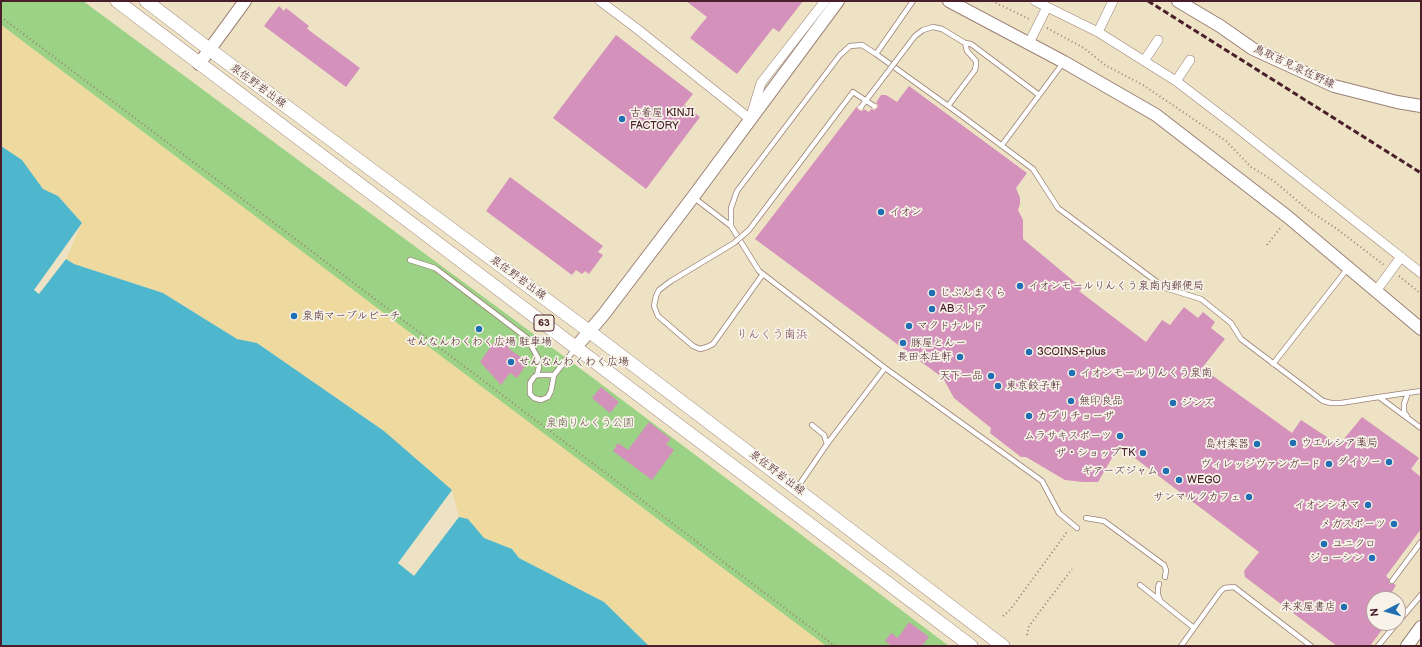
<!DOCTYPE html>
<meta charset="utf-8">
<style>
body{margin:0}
#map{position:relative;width:1422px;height:647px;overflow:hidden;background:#ede2c3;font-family:"Balsamiq Sans",sans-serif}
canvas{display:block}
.frame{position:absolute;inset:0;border:2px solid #4a1f2b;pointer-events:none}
.north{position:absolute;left:1366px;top:591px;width:40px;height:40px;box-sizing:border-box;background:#f7f3e8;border:1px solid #b29e9c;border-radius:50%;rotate:264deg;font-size:11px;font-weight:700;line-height:16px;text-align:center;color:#4a1f2b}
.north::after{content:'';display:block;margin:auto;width:14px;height:18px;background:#1f6fb2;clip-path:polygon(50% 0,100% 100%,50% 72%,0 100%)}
</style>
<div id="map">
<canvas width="1422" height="647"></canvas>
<div class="frame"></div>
<div class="north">N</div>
</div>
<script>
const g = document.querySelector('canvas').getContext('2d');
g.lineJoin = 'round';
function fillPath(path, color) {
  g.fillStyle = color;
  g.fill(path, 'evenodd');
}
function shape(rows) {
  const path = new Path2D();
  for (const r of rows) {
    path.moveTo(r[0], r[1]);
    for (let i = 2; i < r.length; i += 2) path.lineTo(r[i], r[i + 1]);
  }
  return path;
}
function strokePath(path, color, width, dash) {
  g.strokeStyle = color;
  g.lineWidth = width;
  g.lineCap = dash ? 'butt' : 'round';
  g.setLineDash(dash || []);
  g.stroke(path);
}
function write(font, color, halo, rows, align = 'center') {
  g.font = font + ' "Balsamiq Sans","Klee One",sans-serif';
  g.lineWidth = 3.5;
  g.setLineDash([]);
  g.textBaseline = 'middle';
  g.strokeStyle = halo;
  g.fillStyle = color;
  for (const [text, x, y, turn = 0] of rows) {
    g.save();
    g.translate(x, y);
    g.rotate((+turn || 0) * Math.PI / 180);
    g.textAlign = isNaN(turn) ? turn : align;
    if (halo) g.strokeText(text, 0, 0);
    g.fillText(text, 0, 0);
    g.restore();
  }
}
const green = shape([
 [1,1,83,1,589,375,949,646,826,646,1,25]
]);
const sand = shape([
 [1,25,826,646,649,646,604,602,519,558,512,549,484,538,468,519,459,517,452,490,384,431,257,343,237,339,163,293,74,264,66,259,82,223,58,196,43,189,22,160,1,146]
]);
const water = shape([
 [1,146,22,160,43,189,58,196,82,223,34,290,39,294,66,259,74,264,163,293,237,339,257,343,384,431,452,490,398,563,414,576,459,517,468,519,484,538,512,549,519,558,604,602,649,646,1,646]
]);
const building = shape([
 [686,1,803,1,779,32,773,28,737,74,690,38,707,17],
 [279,6,284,11,286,8,309,26,307,28,310,31,360,68,346,87,264,26],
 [616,35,693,94,684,105,700,117,646,189,553,118],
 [909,86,1027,173,1016,188,1020,198,1020,204,1018,210,1023,220,1023,239,1082,288,1079,291,1146,342,1162,320,1170,325,1184,307,1198,318,1203,312,1215,322,1211,328,1225,339,1202,368,1292,433,1301,420,1339,445,1362,417,1419,458,1411,469,1421,477,1421,529,1386,576,1389,579,1389,584,1394,584,1396,585,1388,599,1374,599,1374,623,1387,623,1370,646,1337,646,1245,577,1244,571,1259,552,1119,446,1098,482,1083,482,1065,480,1026,457,1021,457,990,433,991,428,954,398,943,378,755,239,858,105,857,108,859,110,862,111,864,109,869,112,871,109,874,110,877,108,878,106,876,103,881,95,886,95,897,102],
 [510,177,603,246,598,252,603,255,589,274,585,271,582,274,576,270,572,275,486,211],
 [499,335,511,343,508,348,528,362,517,378,510,373,501,385,480,362],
 [601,387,619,402,610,413,592,398],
 [649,422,671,439,666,444,674,450,652,480,613,451,618,443,628,450],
 [909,622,929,637,922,646,892,646,885,641,891,633,898,638]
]);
const path = shape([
 [992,1,1031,20],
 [1,17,835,646],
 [1047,28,1084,48,1105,65,1143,85,1226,141,1251,167,1274,181,1308,210,1337,229,1384,265],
 [1267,245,1282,226],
 [1399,276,1421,294],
 [1003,616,1010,610,1067,532],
 [1027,635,1029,626,1072,569]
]);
const lane = shape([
 [933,27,942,29,965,43,971,44,1039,95],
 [876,54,913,1],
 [948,106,975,70,976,65,976,61,967,51,965,43],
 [1002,145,1063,63],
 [693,197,731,226,759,271,885,368,1042,481,1059,513,1077,528],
 [731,226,731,208,737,191,840,55,850,46,862,45,876,54,962,116,1033,169,1058,208,1165,288,1201,299,1231,323,1241,339,1323,401,1331,403,1341,403,1379,397,1421,428],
 [410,260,435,268,527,338,538,358,539,367,537,375],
 [671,281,659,290,656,296,654,306,658,316,693,346,700,349,707,347,713,344,763,274],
 [1273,364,1348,268],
 [554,375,537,375,534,377,530,383,530,394,534,398,541,400,548,397,551,391,554,375,575,349],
 [1379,397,1421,391],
 [1407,416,1404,412,1404,404,1408,393],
 [812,425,824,435,827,444],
 [797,488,827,444,885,368],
 [1086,518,1104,521,1164,565,1166,570,1165,577],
 [1392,581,1421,542],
 [1159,584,1158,588,1158,595,1160,600],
 [1140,585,1194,628,1220,592,1224,588,1234,587,1311,646],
 [1398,622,1421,595],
 [1181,646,1194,628],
 [1378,646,1397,623]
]);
const street = shape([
 [600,1,636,28,750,119,761,83,825,1],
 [1035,1,1098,32,1176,81,1231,123,1421,273],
 [1098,32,1113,1],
 [1029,43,1047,7],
 [1144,61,1158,40],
 [1176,81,1190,60],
 [1376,291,1401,257]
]);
const secondary = shape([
 [949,1,1064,62,1156,115,1288,217,1421,329],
 [1178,1,1220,26,1253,49,1334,86,1397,102,1421,106],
 [199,64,245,1],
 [576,347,604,314,693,197,838,1],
 [1407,646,1421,627]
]);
const primary = shape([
 [117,1,971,646],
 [146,1,209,49,590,332,1003,646]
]);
const rail = shape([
 [1148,1,1421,173]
]);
const laneBridge = shape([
 [861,107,915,36,923,30,933,27],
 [671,281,734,243,749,230,853,92,874,106]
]);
const markers = [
 [622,119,4,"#1f6fb2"],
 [881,212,4,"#1f6fb2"],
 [1020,286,4,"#1f6fb2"],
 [932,293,4,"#1f6fb2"],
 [932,309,4,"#1f6fb2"],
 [294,316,4,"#1f6fb2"],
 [909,326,4,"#1f6fb2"],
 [479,329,4,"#1f6fb2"],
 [903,343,4,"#1f6fb2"],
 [1029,352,4,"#1f6fb2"],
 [960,357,4,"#1f6fb2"],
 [511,362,4,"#1f6fb2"],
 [1072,373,4,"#1f6fb2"],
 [991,376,4,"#1f6fb2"],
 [998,386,4,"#1f6fb2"],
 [1071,401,4,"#1f6fb2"],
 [1173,403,4,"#1f6fb2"],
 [1029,416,4,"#1f6fb2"],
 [1120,436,4,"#1f6fb2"],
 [1293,443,4,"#1f6fb2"],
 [1257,444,4,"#1f6fb2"],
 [1143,453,4,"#1f6fb2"],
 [1389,462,4,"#1f6fb2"],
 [1329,464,4,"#1f6fb2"],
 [1166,471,4,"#1f6fb2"],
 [1179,480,4,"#1f6fb2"],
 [1249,497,4,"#1f6fb2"],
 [1368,505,4,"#1f6fb2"],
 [1394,524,4,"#1f6fb2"],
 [1324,544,4,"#1f6fb2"],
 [1372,558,4,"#1f6fb2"],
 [1344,607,4,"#1f6fb2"]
];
const shields = [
 [544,323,20]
];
const shieldNames = [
 ["63",544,323]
];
const streetNames = [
 ["鳥取吉見泉佐野線",1294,67,25],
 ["泉佐野岩出線",258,86,36],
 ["泉佐野岩出線",518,278,36],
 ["泉佐野岩出線",777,473,37]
];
const poiNames = [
 ["古着屋 KINJI",630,113],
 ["FACTORY",630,126],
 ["イオン",889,212],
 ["イオンモールりんくう泉南内郵便局",1028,286],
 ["じぶんまくら",940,293],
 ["ABストア",940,309],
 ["泉南マーブルビーチ",302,316],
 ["マクドナルド",917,326],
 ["せんなんわくわく広場 駐車場",479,342,"center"],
 ["豚屋とんー",911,343],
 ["3COINS+plus",1037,352],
 ["長田本庄軒",952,357,"right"],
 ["せんなんわくわく広場",519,362],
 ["イオンモールりんくう泉南",1080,373],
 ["天下一品",983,376,"right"],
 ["東京餃子軒",1006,386],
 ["無印良品",1079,401],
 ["ジンズ",1181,403],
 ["カプリチョーザ",1037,416],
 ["ムラサキスポーツ",1112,436,"right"],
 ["ウエルシア薬局",1301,443],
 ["島村楽器",1249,444,"right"],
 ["ザ・ショップTK",1135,453,"right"],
 ["ダイソー",1381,462,"right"],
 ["ヴィレッジヴァンガード",1321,464,"right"],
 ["ギアーズジャム",1158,471,"right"],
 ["WEGO",1187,480],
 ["サンマルクカフェ",1241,497,"right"],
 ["イオンシネマ",1360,505,"right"],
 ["メガスポーツ",1386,524,"right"],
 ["ユニクロ",1332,544],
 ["ジョーシン",1364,558,"right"],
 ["未来屋書店",1336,607,"right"]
];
const parkNames = [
 ["泉南りんくう公園",590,423]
];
const neighbourhoodNames = [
 ["りんくう南浜",772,335]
];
fillPath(green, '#9bd285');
fillPath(sand, '#eeda9e');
fillPath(water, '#4fb7cd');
fillPath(building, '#d391bc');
strokePath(lane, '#9c8077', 6);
strokePath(street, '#9c8077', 10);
strokePath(secondary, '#9c8077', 14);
strokePath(primary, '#9c8077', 14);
strokePath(path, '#9c8077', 2, [1, 3]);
strokePath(lane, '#fff', 4.5);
strokePath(street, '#fff', 9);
strokePath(secondary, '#fff', 12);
strokePath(primary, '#fff', 13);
strokePath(rail, '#4a1f2b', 3, [6, 3]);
strokePath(laneBridge, '#9c8077', 6, []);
strokePath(laneBridge, '#fff', 4.5);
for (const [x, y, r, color] of markers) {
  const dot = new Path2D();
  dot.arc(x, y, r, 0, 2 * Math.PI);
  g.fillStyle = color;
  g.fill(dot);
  strokePath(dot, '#f7f3e8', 1.5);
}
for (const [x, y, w] of shields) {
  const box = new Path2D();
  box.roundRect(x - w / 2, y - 8, w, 16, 3);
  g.fillStyle = '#f7f3e8';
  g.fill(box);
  strokePath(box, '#4a1f2b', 1);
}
write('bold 10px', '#4a1f2b', null, shieldNames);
write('11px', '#4a1f2b', '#f7f3e8', streetNames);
write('11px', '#4a1f2b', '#f7f3e8', poiNames, 'left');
write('11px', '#625546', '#f7f3e8', parkNames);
write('12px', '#7a475e', '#f7f3e8', neighbourhoodNames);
</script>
